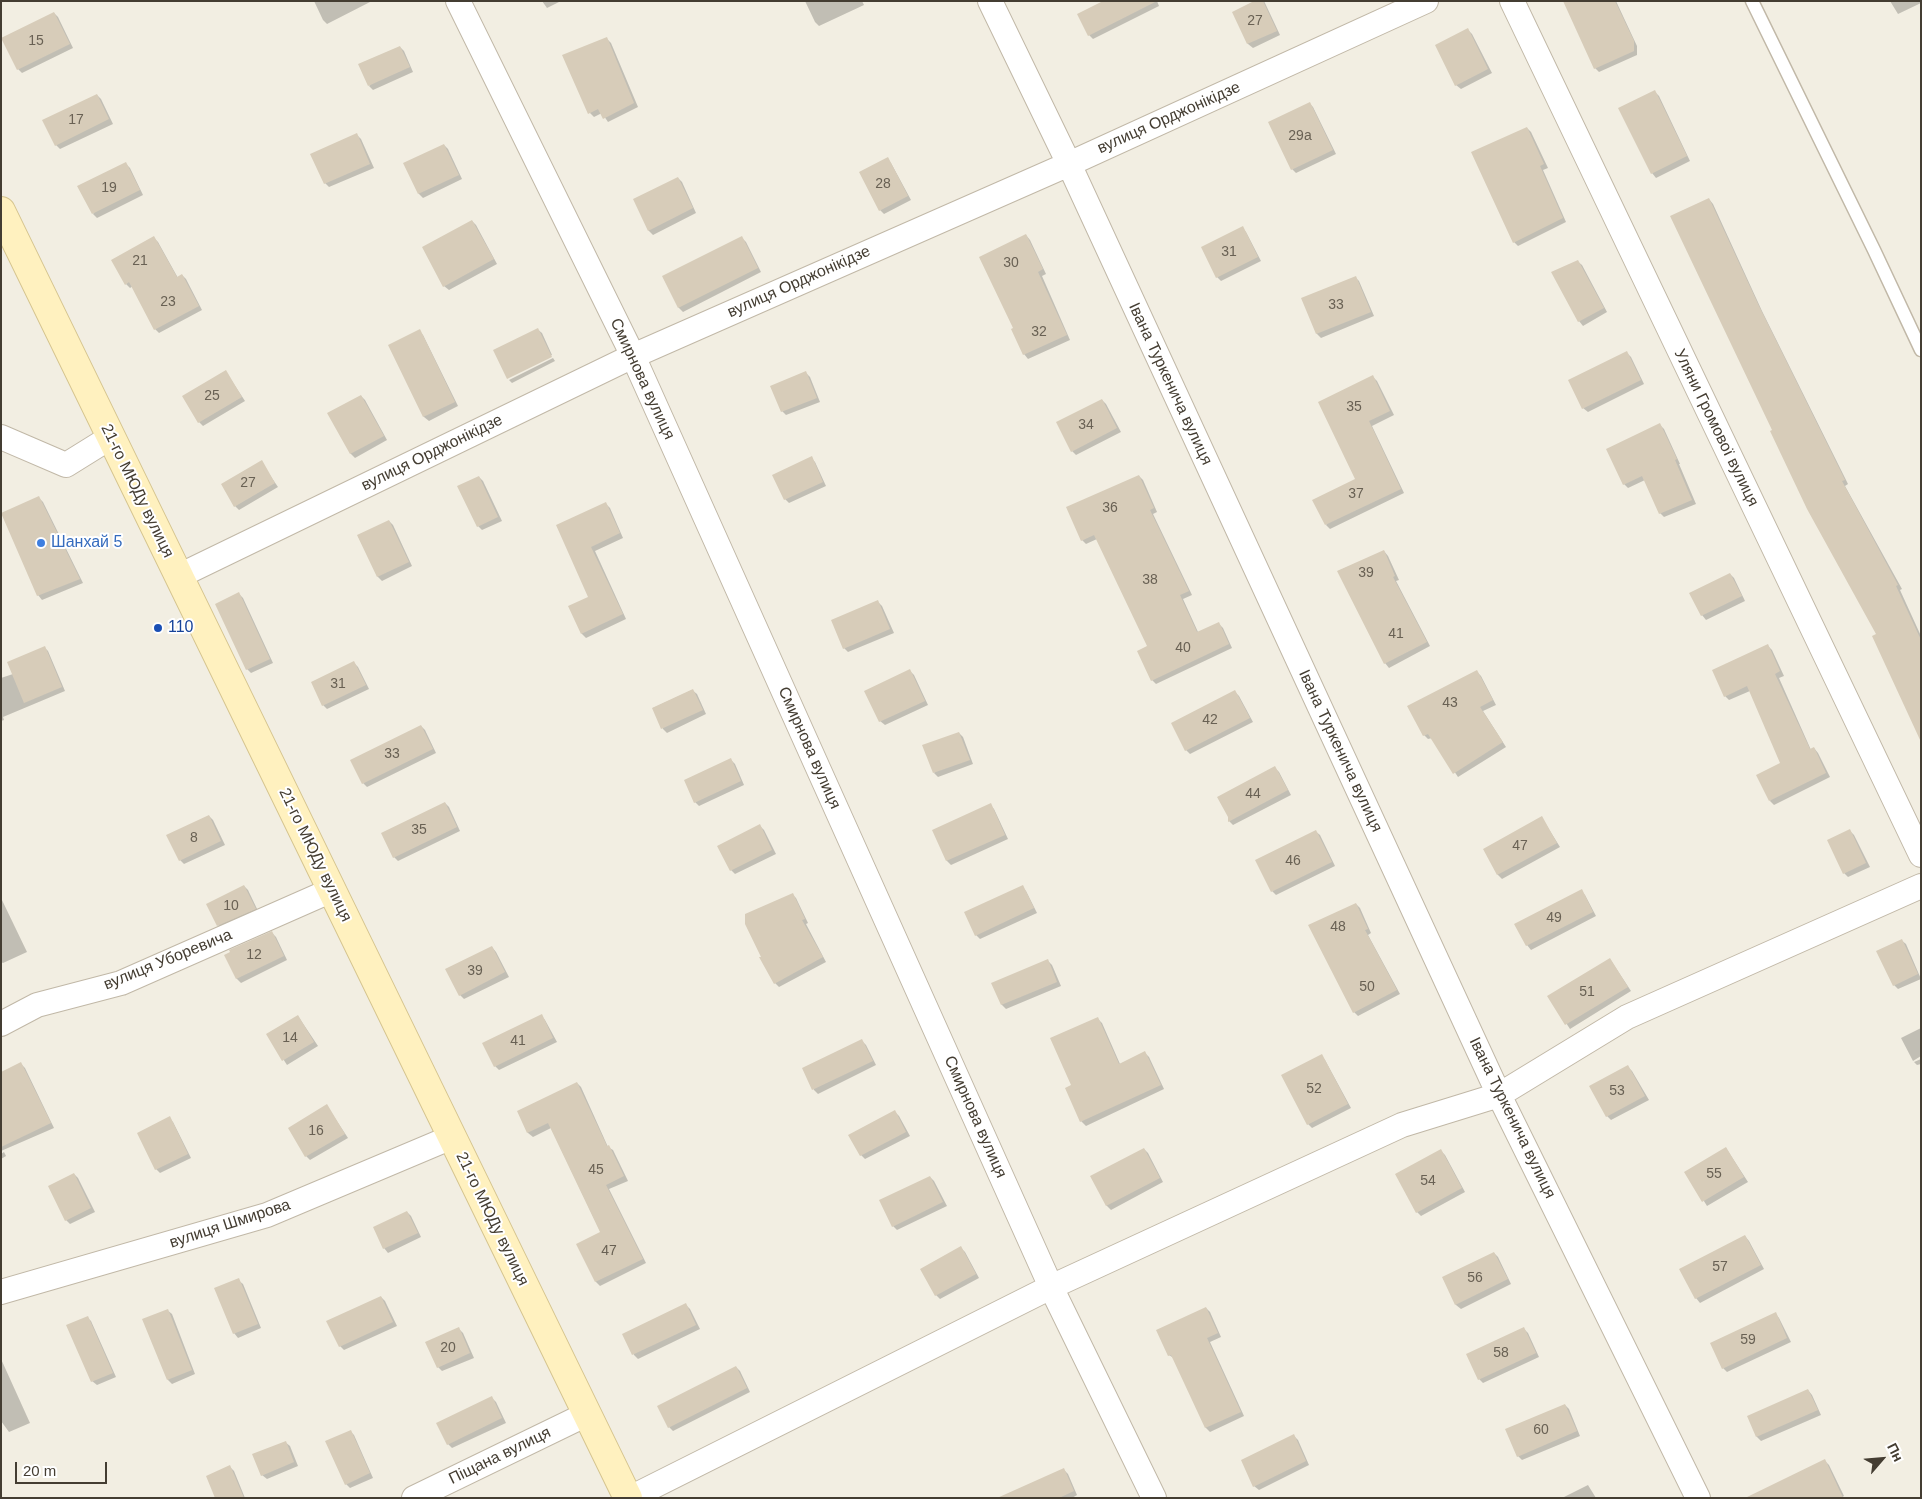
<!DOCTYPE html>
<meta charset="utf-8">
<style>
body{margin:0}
#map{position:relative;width:1922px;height:1499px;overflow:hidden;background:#f2eee2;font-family:Arial,sans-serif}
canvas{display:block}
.frame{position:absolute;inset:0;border:2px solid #443d32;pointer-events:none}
.north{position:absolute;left:1857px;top:1434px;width:50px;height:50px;-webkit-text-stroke:4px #fff;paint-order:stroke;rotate:63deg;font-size:14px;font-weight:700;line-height:20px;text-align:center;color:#443d32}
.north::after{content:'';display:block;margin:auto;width:18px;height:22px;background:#443d32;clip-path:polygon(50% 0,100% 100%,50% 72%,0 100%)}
.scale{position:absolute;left:15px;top:1462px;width:92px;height:22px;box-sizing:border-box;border:2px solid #443d32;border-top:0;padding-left:6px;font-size:15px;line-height:18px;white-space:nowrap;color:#443d32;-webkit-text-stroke:4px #fff;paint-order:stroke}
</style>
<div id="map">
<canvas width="1922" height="1499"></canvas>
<div class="frame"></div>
<div class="north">Пн</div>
<div class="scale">20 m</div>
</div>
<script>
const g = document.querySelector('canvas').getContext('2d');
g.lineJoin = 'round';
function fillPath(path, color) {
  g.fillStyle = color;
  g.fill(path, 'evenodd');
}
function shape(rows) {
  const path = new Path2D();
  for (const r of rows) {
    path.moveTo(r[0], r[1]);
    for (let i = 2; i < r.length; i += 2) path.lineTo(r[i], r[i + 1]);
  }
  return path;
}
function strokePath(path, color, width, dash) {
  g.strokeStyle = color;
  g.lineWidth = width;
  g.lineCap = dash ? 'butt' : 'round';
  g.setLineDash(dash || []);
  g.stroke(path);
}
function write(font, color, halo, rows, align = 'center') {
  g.font = font + ' Arial,sans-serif';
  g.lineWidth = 4;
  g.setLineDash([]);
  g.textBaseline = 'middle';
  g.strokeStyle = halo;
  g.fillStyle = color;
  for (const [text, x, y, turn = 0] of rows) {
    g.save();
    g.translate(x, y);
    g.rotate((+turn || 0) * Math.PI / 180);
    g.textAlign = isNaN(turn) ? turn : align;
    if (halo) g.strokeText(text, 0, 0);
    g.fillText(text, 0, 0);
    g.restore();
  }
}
const shadow = shape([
 [314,1,372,1,327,24,323,20],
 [542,1,561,1,547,8],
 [805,1,862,1,864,5,819,26,815,22],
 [1106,1,1157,1,1159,6,1093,39,1089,35],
 [1257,1,1264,1,1265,3,1280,35,1253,48,1248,44,1234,12],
 [1564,1,1616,1,1637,46,1637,55,1599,72,1595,68],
 [1890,1,1921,1,1921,3,1898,14],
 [54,13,58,17,73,48,22,73,18,69],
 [1468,30,1472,34,1492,73,1461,89,1456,85],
 [607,39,611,43,638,107,608,122,602,113,594,117,590,113],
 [400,47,404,51,413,72,373,90,369,86],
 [1655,92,1659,96,1690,161,1656,178,1652,173,1620,109],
 [97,95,101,99,113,124,60,149,56,145],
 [1309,103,1313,107,1336,154,1296,173,1292,169],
 [1527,128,1531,132,1548,168,1543,170,1566,222,1518,246,1514,242],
 [357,135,361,139,374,168,329,187,325,183],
 [444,145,448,149,462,179,423,198,419,194,405,164],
 [887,159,891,163,911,200,884,214,880,210,861,173],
 [126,164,130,168,143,195,97,218,93,214],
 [678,178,682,182,696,213,653,235,649,231,635,200],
 [1709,199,1713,204,1762,311,1848,484,1845,486,1902,589,1900,590,1921,636,1921,736,1877,634,1774,430],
 [472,221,476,225,497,264,449,290,444,286],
 [1242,228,1246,232,1261,261,1221,281,1217,277],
 [1026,235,1030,240,1046,274,1042,276,1070,340,1028,359,1024,354,1015,329],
 [154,238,158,242,178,278,182,275,186,279,202,310,159,333,155,329,133,286,130,288,126,284],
 [742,238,746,242,761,272,683,312,679,308,663,277],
 [1577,261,1582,265,1607,312,1583,326,1579,321],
 [1355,277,1359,281,1374,316,1321,338,1317,334,1303,299],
 [537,329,542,333,552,355,508,377],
 [419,331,423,335,458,406,429,421,424,417,390,345],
 [1627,353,1631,357,1644,384,1588,412,1583,408],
 [553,358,555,361,512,383,509,380],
 [226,372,245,401,203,426,199,422],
 [806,373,810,377,820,402,786,415,782,411],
 [1373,377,1377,381,1394,415,1372,426,1404,493,1330,529,1326,525,1356,480],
 [361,396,365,400,387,440,355,458,351,454,329,414],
 [1102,400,1106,404,1121,432,1076,455,1072,451],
 [1660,425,1664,429,1680,464,1679,464,1696,504,1664,517,1660,513,1645,480,1628,488,1624,484],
 [811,458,815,462,826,486,789,503,785,499],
 [261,462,278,487,239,510,235,506],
 [1139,476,1143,480,1157,512,1153,514,1192,595,1183,599,1198,632,1219,624,1223,628,1232,648,1156,684,1152,680,1149,647,1097,539,1086,544,1082,540],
 [479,477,483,481,502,521,482,530,478,526],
 [39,498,43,502,83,583,42,600,38,595],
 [606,504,610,508,623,538,595,551,626,619,586,638,582,634,570,607,590,597,557,526],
 [389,521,393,525,412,566,382,581,378,577,358,536],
 [1384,551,1388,556,1399,580,1396,581,1430,646,1389,668,1385,663,1338,571],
 [1730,574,1734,578,1745,601,1706,620,1702,615],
 [239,594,243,598,273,663,251,673,247,669],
 [878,602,882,606,894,633,848,652,844,648],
 [1768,646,1772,650,1784,676,1779,678,1811,750,1814,748,1818,753,1830,777,1774,805,1770,801,1782,764,1750,691,1729,700,1725,696],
 [44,647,48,651,65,691,3,717,4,720,1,721,1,678,13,674],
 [354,663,358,667,369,689,327,709,323,705],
 [910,671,914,675,928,705,885,725,880,721],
 [1477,672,1481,676,1496,705,1483,711,1506,747,1458,777,1432,738,1428,739,1424,735],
 [692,690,697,694,706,714,667,733,663,729,653,708],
 [1235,692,1239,696,1253,722,1190,754,1186,750],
 [421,726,425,730,436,753,367,787,363,783],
 [959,733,963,737,973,764,938,777,934,773],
 [731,760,735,764,744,785,699,806,695,802],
 [1275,768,1279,772,1291,795,1233,825,1229,821],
 [445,803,449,807,460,831,398,861,394,857],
 [990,805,994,809,1008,839,951,865,947,861,934,830],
 [209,816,213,820,225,845,184,864,180,860],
 [1542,818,1560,847,1502,879,1498,875,1485,849],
 [760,826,764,830,776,854,735,874,731,870,719,846],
 [1315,831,1320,835,1335,866,1276,895,1272,891],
 [1850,831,1854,835,1870,867,1848,877,1844,873],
 [244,886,248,890,259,913,222,929,218,925],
 [1022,887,1026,891,1037,913,980,939,976,935],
 [1581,891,1585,895,1596,916,1531,950,1527,945],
 [792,894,796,898,808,923,806,924,826,962,779,987,775,983],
 [1,898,27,952,3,963,1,962],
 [1356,904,1360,908,1371,933,1368,935,1400,994,1358,1016,1354,1012],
 [272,933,276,937,287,960,241,983,237,979,226,955],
 [1901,940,1906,944,1921,979,1898,989,1894,985],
 [492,947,496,952,509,977,464,999,460,995],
 [1610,959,1631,991,1570,1029,1549,997],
 [1048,961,1052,965,1061,986,1006,1009,1002,1005,993,983],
 [541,1015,545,1020,557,1042,499,1070,495,1066],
 [298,1016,318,1046,287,1065,267,1034],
 [1097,1018,1102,1023,1120,1064,1145,1053,1149,1057,1164,1089,1086,1126,1081,1121,1067,1089,1073,1086],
 [1921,1028,1921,1056,1913,1061,1901,1038],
 [862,1041,866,1045,876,1065,818,1094,814,1090,803,1069],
 [1321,1056,1325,1060,1351,1108,1312,1128,1308,1124],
 [1921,1059,1921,1064,1917,1065,1914,1062],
 [21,1064,25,1068,54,1128,1,1151,1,1074],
 [1628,1067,1632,1071,1649,1100,1611,1120,1607,1116],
 [577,1083,581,1087,608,1147,613,1150,628,1181,609,1189,646,1263,600,1286,596,1282,578,1244,601,1233,551,1128,533,1137,528,1133,518,1112],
 [327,1106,348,1138,310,1160,306,1156],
 [895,1112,899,1116,910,1136,865,1159,861,1155],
 [169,1118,173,1122,191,1158,160,1173,156,1169],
 [1726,1148,1748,1182,1707,1206,1686,1172],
 [1144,1149,1148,1153,1163,1182,1111,1210,1107,1206,1092,1176],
 [1441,1151,1445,1155,1465,1192,1421,1216,1417,1212],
 [4,1152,6,1156,1,1159,1,1154],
 [74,1174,78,1178,95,1212,70,1224,66,1220],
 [930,1177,934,1181,947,1206,897,1230,893,1226],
 [407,1212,411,1216,421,1237,388,1253,384,1248,374,1228],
 [1745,1236,1749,1241,1764,1269,1700,1303,1696,1298],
 [961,1248,965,1252,979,1278,940,1299,936,1295],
 [1494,1253,1498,1257,1511,1284,1461,1309,1456,1305,1443,1278],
 [238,1280,243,1284,261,1328,238,1338,234,1333],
 [381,1297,385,1301,397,1326,344,1350,340,1346],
 [686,1305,690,1309,700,1329,638,1359,634,1355,624,1335],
 [1206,1308,1210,1312,1221,1337,1210,1342,1244,1416,1210,1432,1206,1428,1175,1359,1169,1355],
 [167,1310,172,1314,195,1374,172,1384,168,1380],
 [1775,1313,1779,1318,1791,1342,1727,1372,1723,1368],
 [87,1317,91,1321,116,1377,97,1385,92,1381],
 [459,1329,463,1333,474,1358,442,1371,438,1367],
 [1524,1329,1528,1333,1539,1357,1483,1383,1479,1379],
 [1,1359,30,1423,9,1432,1,1421],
 [736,1367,740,1371,750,1392,673,1431,669,1427],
 [1808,1390,1812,1395,1821,1415,1761,1441,1757,1437,1749,1416],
 [492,1398,496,1402,506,1423,452,1448,448,1444],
 [1565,1405,1569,1409,1580,1436,1522,1460,1518,1456],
 [350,1431,354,1435,373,1478,350,1488,346,1484],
 [1294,1436,1298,1440,1309,1465,1259,1490,1254,1486],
 [285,1442,290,1446,298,1466,267,1479,262,1475],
 [1825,1461,1829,1465,1844,1496,1841,1498],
 [230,1467,234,1471,245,1498,216,1498],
 [1064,1470,1068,1474,1077,1495,1072,1498,1021,1498],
 [1588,1485,1596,1498,1562,1498]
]);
const building = shape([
 [1103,1,1157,1,1088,36,1077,14],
 [1254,1,1263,1,1277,31,1247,44,1232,12],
 [1563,1,1615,1,1634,41,1634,51,1594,69],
 [54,12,70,44,17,70,1,38],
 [1468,28,1488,69,1455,86,1435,45],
 [607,37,634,103,603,119,598,109,588,114,562,55],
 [400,46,410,67,368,86,358,64],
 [1655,90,1687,156,1651,174,1618,108],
 [97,94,109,119,55,146,42,120],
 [1310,102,1333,150,1291,170,1268,122],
 [1527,127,1544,164,1540,166,1563,218,1513,243,1471,152],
 [357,133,370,164,324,184,310,154],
 [444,144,459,175,418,194,403,163],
 [888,157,908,196,879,211,859,172],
 [126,162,140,190,92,214,77,186],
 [678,177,693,208,648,231,633,199],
 [1709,198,1759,306,1845,480,1842,481,1898,585,1896,586,1921,640,1921,742,1872,636,1876,634,1807,509,1770,431,1772,430,1670,216],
 [472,220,494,259,443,287,422,247],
 [1243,226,1258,257,1216,278,1201,247],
 [1026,234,1043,269,1038,272,1067,335,1023,355,1011,329,1013,328,979,257],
 [154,236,177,277,182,274,199,306,154,330,129,282,125,285,111,260],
 [742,236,758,268,678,308,662,276],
 [1578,260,1604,308,1578,322,1551,272],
 [1356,276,1371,312,1316,334,1301,298],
 [538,328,552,357,507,379,493,350],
 [420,329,455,402,423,417,388,345],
 [1627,351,1641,380,1582,409,1568,380],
 [226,370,242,397,198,423,182,396],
 [806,371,817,398,781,412,770,386],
 [1373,375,1390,411,1369,421,1401,489,1325,525,1312,500,1355,479,1318,402],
 [361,395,384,436,350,454,327,413],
 [1102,399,1117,428,1071,452,1056,422],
 [1660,423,1677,459,1675,460,1692,500,1659,514,1642,476,1623,485,1606,449],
 [812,456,823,482,784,500,772,475],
 [262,460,275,483,234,507,221,484],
 [1139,475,1154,508,1150,510,1189,591,1180,595,1197,632,1219,622,1229,644,1151,681,1137,651,1147,646,1094,535,1081,541,1066,507],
 [479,476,498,517,477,527,457,486],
 [39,496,80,579,37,596,1,513],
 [606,502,620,533,591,547,623,614,581,634,568,606,588,597,556,525],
 [389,520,409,562,377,577,357,535],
 [1384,550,1395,576,1393,577,1427,642,1384,664,1337,571],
 [1730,573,1742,596,1701,616,1689,593],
 [239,592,270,659,246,670,215,604],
 [878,600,890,629,843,649,831,620],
 [1768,644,1780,671,1775,674,1810,749,1814,747,1826,773,1769,801,1756,775,1780,763,1747,686,1724,697,1712,670],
 [45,646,62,687,24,703,7,662],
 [354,661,366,685,322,706,311,682],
 [910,669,925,701,879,722,864,691],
 [1477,670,1493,700,1480,707,1503,742,1453,774,1428,734,1423,736,1407,706],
 [693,689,703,710,661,729,652,708],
 [1235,690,1250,718,1185,751,1171,723],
 [421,725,433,749,362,784,350,760],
 [959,732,970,760,933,773,922,745],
 [731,758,741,781,694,803,684,780],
 [1275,766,1288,790,1228,822,1228,817,1217,797],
 [445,802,457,827,393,858,381,833],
 [991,803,1005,835,946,861,932,830],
 [209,815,221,841,179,861,166,835],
 [1542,816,1557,843,1497,875,1483,849],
 [760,824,772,850,730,871,717,846],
 [1850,829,1866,863,1843,874,1827,840],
 [1316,830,1332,862,1271,892,1255,860],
 [244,885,256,909,217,926,206,904],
 [1023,885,1034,908,975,936,964,912],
 [1582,889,1593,912,1526,946,1514,924],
 [793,893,805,919,802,920,823,957,774,984,759,957,761,957,745,924,745,914],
 [1356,903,1368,929,1365,930,1397,990,1353,1013,1308,925],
 [272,931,284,956,236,979,224,955,230,952,229,950],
 [1902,939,1918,974,1893,986,1876,951],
 [492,946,505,972,459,996,445,969],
 [1610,958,1628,987,1565,1025,1547,996],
 [1048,959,1057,982,1001,1005,991,983],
 [542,1014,553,1038,494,1067,482,1043],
 [298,1015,314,1042,282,1061,266,1034],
 [1098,1017,1119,1064,1145,1051,1161,1085,1080,1122,1065,1088,1071,1085,1050,1038],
 [862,1039,873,1061,812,1090,802,1068],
 [1322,1054,1348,1104,1307,1125,1281,1075],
 [21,1062,51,1123,1,1147,1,1072],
 [1628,1065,1645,1096,1606,1117,1589,1086],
 [577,1082,607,1146,609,1145,624,1176,606,1185,643,1259,595,1282,576,1244,600,1232,548,1123,527,1133,517,1111],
 [327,1104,345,1134,305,1157,288,1128],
 [895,1110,906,1132,860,1156,848,1135],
 [170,1116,188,1154,155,1170,137,1133],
 [1726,1147,1744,1177,1702,1202,1684,1172],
 [1144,1148,1160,1178,1106,1206,1090,1176],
 [1441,1149,1462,1188,1416,1213,1395,1174],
 [74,1173,91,1208,65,1221,48,1186],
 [930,1176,943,1202,892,1227,879,1200],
 [407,1211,418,1233,383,1249,373,1227],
 [1745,1235,1761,1265,1695,1299,1679,1269],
 [961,1246,976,1274,935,1296,920,1269],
 [1494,1252,1508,1279,1455,1305,1442,1277],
 [239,1278,258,1324,233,1334,214,1288],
 [381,1296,393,1322,339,1347,326,1321],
 [686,1303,696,1325,632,1355,622,1334],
 [1206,1307,1218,1333,1207,1338,1241,1412,1205,1428,1171,1355,1168,1356,1156,1330],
 [168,1309,192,1370,167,1380,142,1319],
 [1776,1312,1787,1338,1722,1369,1710,1343],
 [88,1316,113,1373,91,1382,66,1325],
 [459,1327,470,1353,437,1368,425,1342],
 [1524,1327,1536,1353,1478,1380,1466,1354],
 [736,1366,747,1388,668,1428,657,1406],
 [1808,1389,1818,1410,1756,1437,1747,1416],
 [492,1396,502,1418,447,1445,436,1423],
 [1565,1404,1577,1431,1517,1457,1505,1429],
 [351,1430,370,1473,345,1485,325,1441],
 [1294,1434,1306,1461,1253,1487,1241,1460],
 [286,1441,294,1462,261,1476,252,1454],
 [1825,1459,1843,1498,1745,1498],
 [230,1465,244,1498,215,1498,206,1476],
 [1064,1468,1074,1491,1059,1498,997,1498]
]);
const lane = shape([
 [1752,1,1874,250,1921,350]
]);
const street = shape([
 [458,1,633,356,1051,1287,1154,1498],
 [990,1,1069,164,1499,1095,1698,1498],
 [1512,1,1921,855],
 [1,437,66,465,111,437],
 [179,576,633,356,1069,164,1426,1],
 [1,1024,37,1005,121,983,332,890],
 [1,1292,267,1215,452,1137],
 [414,1498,587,1414],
 [630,1498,1051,1287,1402,1125,1499,1095,1627,1017,1921,886]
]);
const secondary = shape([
 [1,211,628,1498]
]);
const markers = [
 [41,543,5,"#3f7fe0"],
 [158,628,5,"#1a4fb4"]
];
const numberNames = [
 ["27",1255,21],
 ["15",36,41],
 ["17",76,120],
 ["29а",1300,136],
 ["28",883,184],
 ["19",109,188],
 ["31",1229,252],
 ["21",140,261],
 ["30",1011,263],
 ["23",168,302],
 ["33",1336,305],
 ["32",1039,332],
 ["25",212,396],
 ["35",1354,407],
 ["34",1086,425],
 ["27",248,483],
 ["37",1356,494],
 ["36",1110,508],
 ["39",1366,573],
 ["38",1150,580],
 ["41",1396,634],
 ["40",1183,648],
 ["31",338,684],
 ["43",1450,703],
 ["42",1210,720],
 ["33",392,754],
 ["44",1253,794],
 ["35",419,830],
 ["8",194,838],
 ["47",1520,846],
 ["46",1293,861],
 ["10",231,906],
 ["49",1554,918],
 ["48",1338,927],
 ["12",254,955],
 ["39",475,971],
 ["50",1367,987],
 ["51",1587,992],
 ["14",290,1038],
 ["41",518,1041],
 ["52",1314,1089],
 ["53",1617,1091],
 ["16",316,1131],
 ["45",596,1170],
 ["55",1714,1174],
 ["54",1428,1181],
 ["47",609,1251],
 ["57",1720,1267],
 ["56",1475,1278],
 ["59",1748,1340],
 ["20",448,1348],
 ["58",1501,1353],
 ["60",1541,1430]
];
const streetNames = [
 ["вулиця Орджонікідзе",1169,118,-24],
 ["вулиця Орджонікідзе",799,282,-24],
 ["Смирнова вулиця",642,379,65],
 ["Івана Туркенича вулиця",1170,384,65],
 ["Уляни Громової вулиця",1716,428,64],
 ["вулиця Орджонікідзе",432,453,-26],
 ["21-го МЮДу вулиця",137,491,64],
 ["Смирнова вулиця",809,748,66],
 ["Івана Туркенича вулиця",1340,751,65],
 ["21-го МЮДу вулиця",315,855,64],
 ["вулиця Уборевича",168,960,-22],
 ["Смирнова вулиця",975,1117,66],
 ["Івана Туркенича вулиця",1512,1118,64],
 ["21-го МЮДу вулиця",492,1219,64],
 ["вулиця Шмирова",230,1224,-18],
 ["Піщана вулиця",500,1456,-26]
];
const shopNames = [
 ["Шанхай 5",51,543]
];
const transitNames = [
 ["110",168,628]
];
fillPath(shadow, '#0003');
fillPath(building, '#d7ccb9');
strokePath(lane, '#c1b8a7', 15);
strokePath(street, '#c1b8a7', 26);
strokePath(secondary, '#d5c48e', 30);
strokePath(lane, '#fff', 12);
strokePath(street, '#fff', 24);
strokePath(secondary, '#fff1bf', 28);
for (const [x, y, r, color] of markers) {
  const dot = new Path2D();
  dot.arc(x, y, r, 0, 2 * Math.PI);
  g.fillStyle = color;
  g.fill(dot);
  strokePath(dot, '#fff', 2);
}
write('14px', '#696154', null, numberNames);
write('16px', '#443d32', '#fff', streetNames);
write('16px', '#366cbe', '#fff', shopNames, 'left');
write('16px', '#164399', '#fff', transitNames, 'left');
</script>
